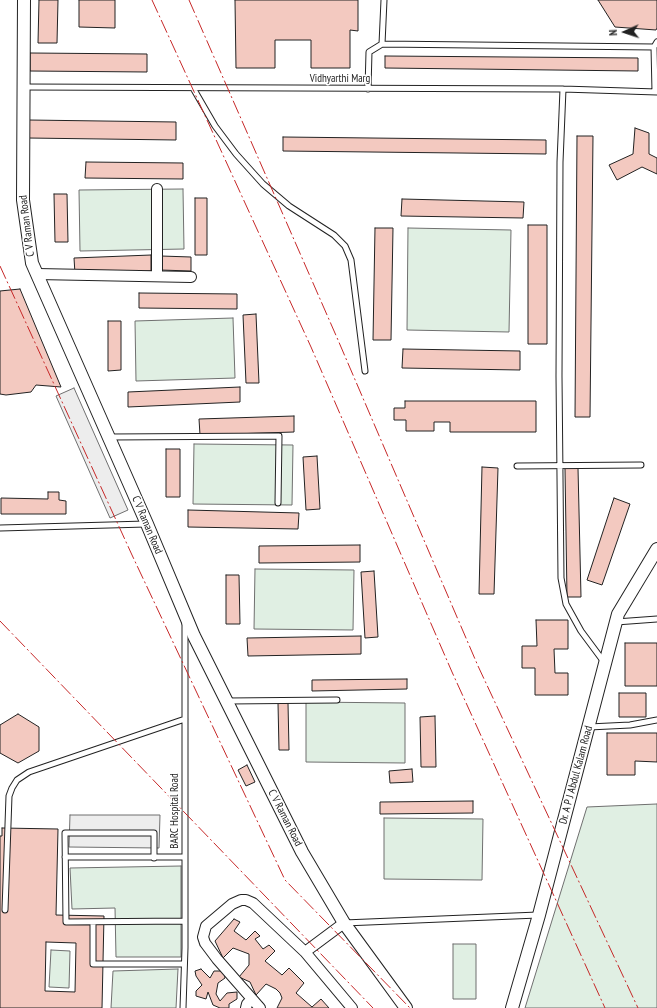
<!DOCTYPE html>
<style>
body{margin:0}
#map{position:relative;width:657px;height:1008px;overflow:hidden;background:#fff;font-family:"PT Sans Narrow",sans-serif}
canvas{display:block}
.north{position:absolute;left:605px;top:12px;width:40px;height:40px;-webkit-text-stroke:3px #fff;paint-order:stroke;rotate:267deg;font-size:11px;font-weight:700;line-height:16px;text-align:center;color:#222}
.north::after{content:'';display:block;margin:auto;width:14px;height:18px;background:#222;clip-path:polygon(50% 0,100% 100%,50% 72%,0 100%)}
</style>
<div id="map">
<canvas width="657" height="1008"></canvas>
<div class="north">N</div>
</div>
<script>
const g = document.querySelector('canvas').getContext('2d');
g.lineJoin = 'round';
function fillPath(path, color) {
  g.fillStyle = color;
  g.fill(path, 'evenodd');
}
function shape(rows) {
  const path = new Path2D();
  for (const r of rows) {
    path.moveTo(r[0], r[1]);
    for (let i = 2; i < r.length; i += 2) path.lineTo(r[i], r[i + 1]);
  }
  return path;
}
function strokePath(path, color, width, dash) {
  g.strokeStyle = color;
  g.lineWidth = width;
  g.lineCap = dash ? 'butt' : 'round';
  g.setLineDash(dash || []);
  g.stroke(path);
}
function write(font, color, halo, rows, align = 'center') {
  g.font = font + ' "PT Sans Narrow",sans-serif';
  g.lineWidth = 3;
  g.setLineDash([]);
  g.textBaseline = 'middle';
  g.strokeStyle = halo;
  g.fillStyle = color;
  for (const [text, x, y, turn = 0] of rows) {
    g.save();
    g.translate(x, y);
    g.rotate((+turn || 0) * Math.PI / 180);
    g.textAlign = isNaN(turn) ? turn : align;
    if (halo) g.strokeText(text, 0, 0);
    g.fillText(text, 0, 0);
    g.restore();
  }
}
const green = shape([
 [183,189,184,249,80,251,79,190,183,189],
 [408,228,511,230,509,332,407,330,408,228],
 [233,318,235,378,136,381,135,321,233,318],
 [194,444,293,445,292,505,193,504,194,444],
 [255,569,354,570,353,630,254,629,255,569],
 [306,702,405,703,405,763,306,762,306,702],
 [657,804,657,1008,525,1008,587,807,657,804],
 [384,818,483,819,482,880,384,879,384,818],
 [181,866,181,957,116,957,115,908,72,909,70,868,181,866],
 [453,944,476,944,476,999,453,999,453,944],
 [51,950,70,951,69,988,49,987,51,950],
 [178,969,176,1008,111,1008,113,971,178,969]
]);
const parking = shape([
 [74,388,128,510,110,518,56,396,74,388],
 [70,815,160,815,159,848,69,847,70,815]
]);
const building = shape([
 [39,0,58,0,57,43,38,43,39,0],
 [79,0,115,0,115,28,79,27,79,0],
 [235,0,358,0,358,31,350,30,350,68,311,68,311,40,275,40,275,68,236,68,235,0],
 [598,0,657,0,657,28,656,30,615,27,598,0],
 [30,53,147,54,147,72,30,71,30,53],
 [385,56,638,58,638,71,385,68,385,56],
 [28,120,176,122,176,140,28,138,28,120],
 [635,128,649,133,649,154,657,158,657,174,642,167,617,180,609,165,633,154,635,128],
 [577,136,593,136,590,417,575,417,577,136],
 [283,137,546,140,546,154,283,151,283,137],
 [86,162,183,163,183,179,85,178,86,162],
 [54,194,67,194,68,242,55,242,54,194],
 [195,198,207,198,207,255,195,255,195,198],
 [402,199,524,202,523,218,401,216,402,199],
 [528,225,547,225,547,344,528,344,528,225],
 [375,228,393,228,391,340,373,340,375,228],
 [151,255,151,271,75,274,74,258,151,255],
 [161,256,191,257,191,271,160,270,161,256],
 [20,289,61,387,36,385,31,392,6,395,0,394,0,291,20,289],
 [139,293,237,294,237,309,139,308,139,293],
 [256,314,259,383,246,383,243,315,256,314],
 [108,321,121,321,121,370,108,371,108,321],
 [403,349,520,351,520,370,402,368,403,349],
 [240,387,240,402,128,407,128,392,240,387],
 [405,401,536,401,536,432,450,432,450,422,434,422,434,431,406,431,406,420,394,420,394,408,405,408,405,401],
 [294,416,294,432,200,435,199,419,294,416],
 [166,449,180,449,180,497,166,497,166,449],
 [317,456,320,509,306,510,303,457,317,456],
 [482,467,498,468,494,594,479,594,482,467],
 [565,468,578,468,581,597,567,597,565,468],
 [48,492,59,492,59,500,66,501,66,514,1,514,1,498,48,499,48,492],
 [614,498,630,504,602,585,587,580,614,498],
 [188,510,299,513,298,529,188,527,188,510],
 [360,545,360,562,259,563,259,546,360,545],
 [374,571,378,637,365,638,361,572,374,571],
 [226,575,239,575,240,624,226,624,226,575],
 [536,620,568,620,568,649,554,649,555,673,568,673,568,695,535,695,535,668,522,668,522,646,537,646,536,620],
 [361,636,361,654,248,656,247,638,361,636],
 [625,643,657,643,657,686,625,686,625,643],
 [407,679,407,689,312,691,312,680,407,679],
 [619,693,646,693,646,717,619,717,619,693],
 [278,703,288,703,289,750,279,750,278,703],
 [18,714,39,727,39,751,18,763,0,753,0,725,18,714],
 [435,716,436,767,421,767,420,717,435,716],
 [607,733,657,733,657,762,635,761,635,775,607,775,607,733],
 [247,765,255,782,246,786,238,770,247,765],
 [412,769,413,782,390,783,389,771,412,769],
 [473,801,473,813,380,814,380,802,473,801],
 [2,828,58,829,56,915,104,916,102,1008,0,1008,0,836,2,836,2,828],
 [46,942,76,943,75,992,45,991,46,942],
 [234,919,240,922,234,931,246,940,255,931,260,936,255,939,263,949,269,945,275,951,265,961,282,975,289,968,304,983,296,993,312,1007,321,999,329,1008,277,1008,282,998,280,993,276,989,266,984,256,995,250,982,239,977,249,965,249,954,233,948,223,958,215,941,234,919],
 [201,969,210,978,214,971,224,971,225,978,218,983,216,994,220,1001,227,993,237,992,237,999,229,1004,229,1008,220,1008,213,1005,208,992,206,999,196,996,196,991,202,985,196,976,195,971,201,969]
]);
const service = shape([
 [382,44,654,47],
 [24,87,563,89,657,92],
 [193,88,215,126,236,154,263,184,289,206,334,235,345,246,351,260,365,371],
 [368,89,369,52,382,44,384,0],
 [563,89,560,162,559,376,561,578,566,604,581,631,604,662],
 [655,92,654,47,657,42],
 [110,437,279,436,278,503],
 [517,466,641,465],
 [0,528,146,524],
 [616,622,657,619],
 [228,701,337,700],
 [589,727,630,725,657,720],
 [65,857,185,857],
 [154,858,154,833,65,833,66,922,185,921],
 [5,910,9,796,12,788,17,780,29,772,185,719],
 [93,922,93,964,184,964],
 [344,923,538,915],
 [183,1008,185,948,185,623]
]);
const minor = shape([
 [37,274,191,277],
 [157,276,157,189],
 [305,952,352,1008],
 [246,1008,247,1004,252,999],
 [260,1008,217,959,205,943,203,937,206,926,232,904,241,900,246,900,253,903,305,952,344,923]
]);
const tertiary = shape([
 [24,0,23,200,32,263,147,524,194,636,302,852,344,923,406,1008],
 [512,1008,539,915,618,614,657,549]
]);
const power = shape([
 [152,0,311,347,452,672,605,1008],
 [189,0,338,340,478,666,638,1008],
 [0,266,132,555,285,880,410,1008],
 [0,621,373,1008]
]);
const streetNames = [
 ["Vidhyarthi Marg",340,79],
 ["C V Raman Road",27,226,-97],
 ["C V Raman Road",147,525,67],
 ["Dr. A P J Abdul Kalam Road",576,775,-75],
 ["BARC Hospital Road",175,811,-90],
 ["C V Raman Road",285,818,63]
];
fillPath(green, '#e0efe3');
strokePath(green, '#6f6f6f', 1);
fillPath(parking, '#ededed');
strokePath(parking, '#6f6f6f', 1);
fillPath(building, '#f3c9c0');
strokePath(building, '#222', 1);
strokePath(service, '#222', 7);
strokePath(minor, '#222', 12);
strokePath(tertiary, '#222', 14);
strokePath(service, '#fff', 5);
strokePath(minor, '#fff', 10);
strokePath(tertiary, '#fff', 12);
strokePath(power, '#c62828', 1, [14, 3, 2, 3]);
write('11px', '#222', '#fff', streetNames);
</script>
